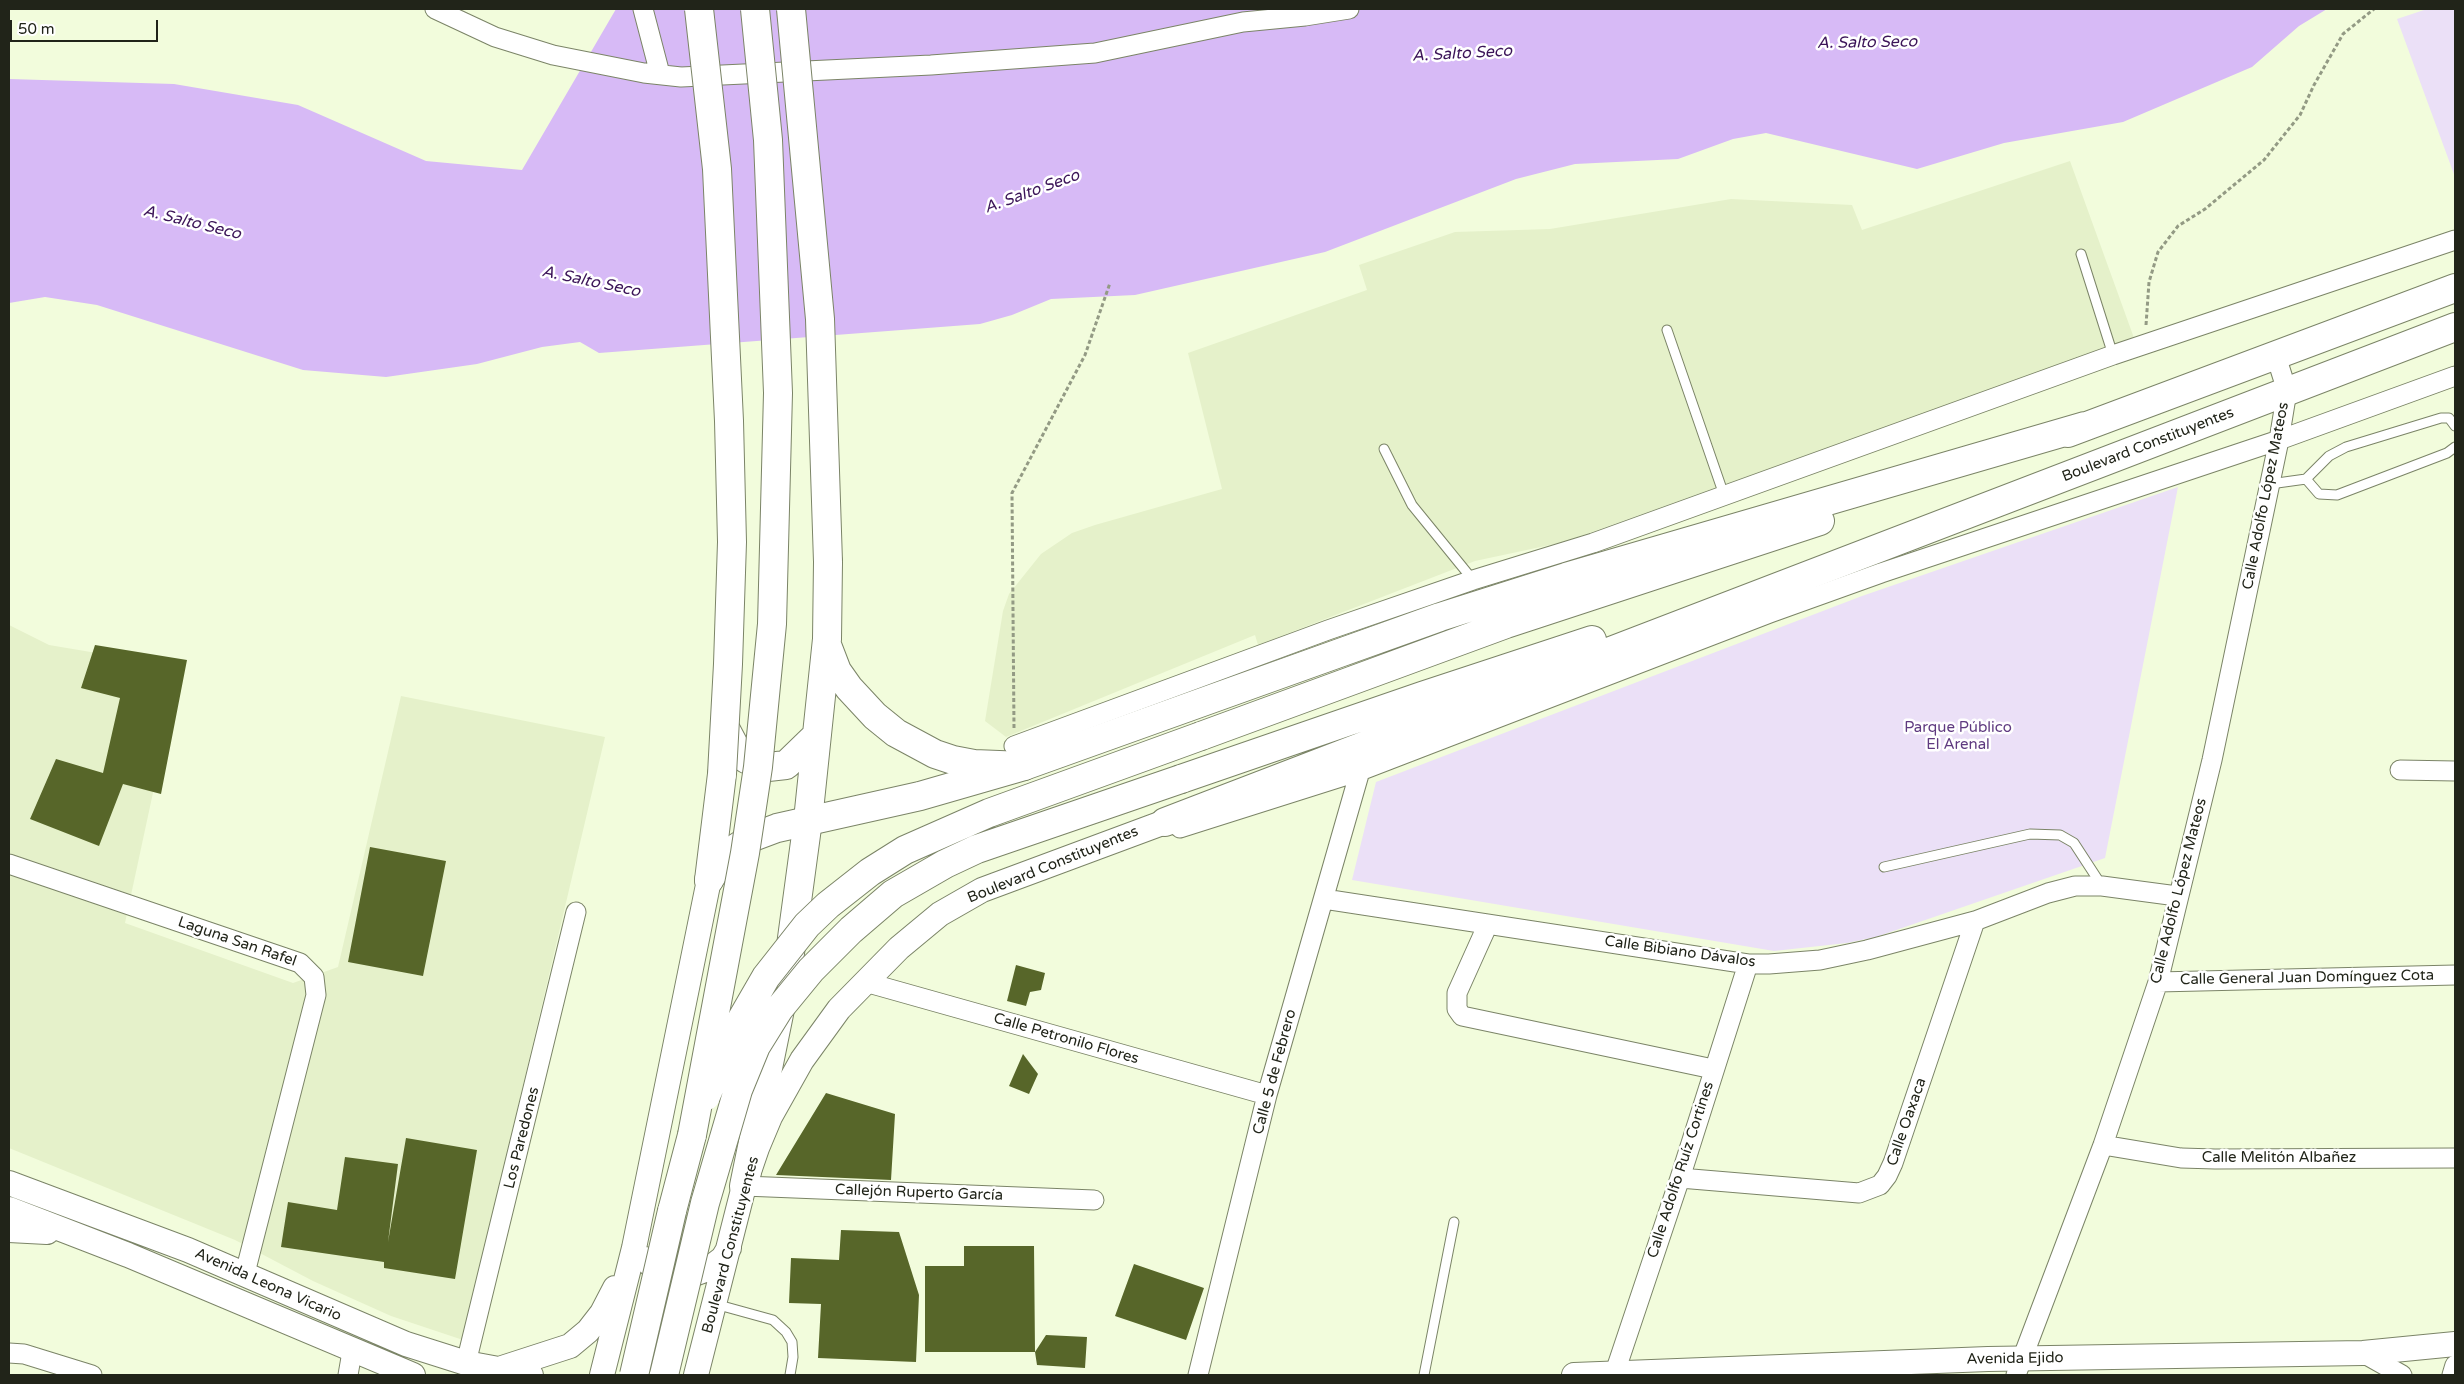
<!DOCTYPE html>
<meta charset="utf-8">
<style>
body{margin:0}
#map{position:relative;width:2464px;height:1384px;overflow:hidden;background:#f2fcdc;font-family:"Varela Round",sans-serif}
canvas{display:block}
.frame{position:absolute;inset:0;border:10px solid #212419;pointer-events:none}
.scale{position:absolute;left:10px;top:20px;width:148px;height:22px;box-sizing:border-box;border:2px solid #212419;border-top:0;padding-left:6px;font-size:15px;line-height:18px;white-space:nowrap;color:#212419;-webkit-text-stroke:4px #fff;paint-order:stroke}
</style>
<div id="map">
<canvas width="2464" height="1384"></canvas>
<div class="frame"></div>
<div class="scale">50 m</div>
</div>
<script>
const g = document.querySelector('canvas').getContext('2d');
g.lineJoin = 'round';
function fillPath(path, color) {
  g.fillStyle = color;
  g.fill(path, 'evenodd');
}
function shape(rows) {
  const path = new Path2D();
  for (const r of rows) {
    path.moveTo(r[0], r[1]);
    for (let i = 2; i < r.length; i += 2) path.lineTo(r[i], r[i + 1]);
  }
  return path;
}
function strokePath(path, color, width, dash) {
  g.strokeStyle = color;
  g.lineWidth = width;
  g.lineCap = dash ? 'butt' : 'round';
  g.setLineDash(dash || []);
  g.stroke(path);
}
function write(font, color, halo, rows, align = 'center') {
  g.font = font + ' "Varela Round",sans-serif';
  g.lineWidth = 5;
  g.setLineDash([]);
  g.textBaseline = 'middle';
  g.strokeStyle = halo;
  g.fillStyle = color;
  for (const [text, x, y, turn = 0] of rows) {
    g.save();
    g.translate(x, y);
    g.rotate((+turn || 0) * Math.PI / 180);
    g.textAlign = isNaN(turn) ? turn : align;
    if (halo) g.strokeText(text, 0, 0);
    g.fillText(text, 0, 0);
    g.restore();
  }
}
const built = shape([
 [2070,161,2134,338,1564,542,1475,561,1258,645,1255,635,1006,737,985,721,1003,611,1009,594,1041,554,1072,533,1095,525,1222,489,1188,353,1367,290,1359,265,1455,232,1550,229,1731,199,1852,205,1862,230],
 [9,625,49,645,180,667,125,923,293,983,338,967,401,696,605,737,463,1340,391,1316,313,1281,235,1240,9,1148]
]);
const green = shape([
 [2427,9,2455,9,2455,177,2397,19],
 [2178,487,2105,858,1876,937,1847,943,1774,951,1352,880,1376,782,1862,596]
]);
const water = shape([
 [616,9,2327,9,2299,26,2252,67,2123,122,2004,143,1917,169,1766,133,1733,139,1678,159,1575,164,1516,179,1325,252,1135,295,1051,299,1012,315,980,324,599,353,580,342,542,347,477,364,386,377,303,370,97,305,45,297,9,303,9,79,174,84,298,105,426,161,522,170]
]);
const building = shape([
 [95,645,187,660,161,794,123,784,99,846,30,819,56,759,103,773,120,698,81,688],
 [370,847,446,861,423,976,348,962],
 [1016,965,1045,973,1041,990,1030,992,1026,1006,1007,1001],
 [1023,1054,1038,1074,1029,1094,1009,1086],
 [826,1093,895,1114,891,1180,776,1175],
 [406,1138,477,1150,455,1279,384,1268,384,1262,281,1247,288,1202,337,1210,345,1157,398,1164,388,1242],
 [841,1230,899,1232,919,1295,916,1362,818,1358,821,1304,789,1303,791,1258,839,1260],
 [964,1246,1034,1246,1035,1352,925,1352,925,1266,964,1266],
 [1134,1264,1204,1288,1186,1340,1115,1316],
 [1046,1335,1087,1337,1085,1368,1037,1365,1035,1352]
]);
const path = shape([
 [2146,325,2149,282,2158,252,2178,226,2205,209,2264,160,2300,115,2314,85,2343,34,2374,9],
 [1014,728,1012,493,1085,355,1110,283]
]);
const service = shape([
 [2081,254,2113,355],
 [1667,330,1724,495],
 [1384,449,1412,505,1473,580],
 [2306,479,2319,494,2337,495,2447,453,2455,447],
 [2270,484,2306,479,2329,456,2346,447,2441,418,2449,418,2455,426],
 [1884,867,2030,834,2060,835,2074,843,2102,886],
 [715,1304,773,1320,786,1332,792,1342,793,1357,790,1375],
 [1424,1375,1454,1222]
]);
const minor = shape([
 [435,9,495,37,553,55,644,73,681,77,931,65,1095,53,1243,22,1305,16,1349,9],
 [643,9,660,74],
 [1014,746,1328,630,1473,580,1593,543,2113,355,2455,240],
 [2400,770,2455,771],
 [1180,828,1360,771,1770,613,1881,573,2279,440,2455,376],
 [9,864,300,963,314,977,316,995,245,1273],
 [1324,899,1748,964,1769,964,1820,960,1867,950,1975,921,2048,893,2075,886,2102,886,2177,896],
 [1488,924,1457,993,1457,1009,1462,1016,1713,1069],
 [865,982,1267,1095],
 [2158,982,2455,975],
 [2103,1145,2181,1158,2215,1159,2455,1158],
 [1680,1178,1859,1193,1880,1185,1887,1176,1893,1163,1975,921],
 [744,1186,1094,1200],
 [9,1353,24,1354,92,1375],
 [2363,1353,2402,1375],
 [466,1363,576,912],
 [348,1375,352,1352],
 [1198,1375,1267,1095,1360,771],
 [1614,1375,1680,1178,1748,964],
 [2016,1375,2103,1145,2158,982,2212,760,2279,440,2287,391,2276,356],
 [2452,1375,2455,1365]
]);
const tertiary = shape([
 [9,1183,188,1250,406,1344,466,1363,531,1375],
 [9,1209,128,1255,413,1375],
 [9,1230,47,1232],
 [645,1259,658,1272,673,1277,686,1277,710,1268,723,1258,729,1248],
 [502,1368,570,1346,588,1331,602,1313,615,1288],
 [602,1375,634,1248,709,880],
 [696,1375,744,1186,757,1148,770,1117,802,1060,839,1009,899,948,940,914,982,890,1165,822],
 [1574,1375,1988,1359,2363,1353,2455,1344]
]);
const trunk = shape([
 [2068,433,2455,288],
 [1201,736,1506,624,1820,521],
 [1181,779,1422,696,1592,640],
 [1165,822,2455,327],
 [709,880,723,858,733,850,753,837,777,828,920,796,1024,766,1440,617,1566,577,2085,426],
 [672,1211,692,1135]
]);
const motorway = shape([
 [827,645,837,671,849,688,875,716,896,733,935,754,953,760,974,764,1024,766],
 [725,728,734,745,746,759,768,767,786,765,817,735],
 [709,880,722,774],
 [744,1186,787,975,808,820,827,639,828,562]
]);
const trunkBridge = shape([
 [706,1096,729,1041,766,977,807,925,828,905,870,872,905,850,989,813,1201,736],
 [634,1375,672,1211],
 [664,1375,705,1203,738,1090,756,1046,779,1009,811,970,851,930,893,894,945,864,977,849,1181,779]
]);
const motorwayBridge = shape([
 [699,9,717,169,729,421,732,542,728,664,722,774],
 [791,9,820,319,828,562],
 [692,1135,745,853,758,767,772,624,778,393,768,140,755,9]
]);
const streetNames = [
 ["Boulevard Constituyentes",2148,445,-21],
 ["Calle Adolfo López Mateos",2266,496,-79],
 ["Boulevard Constituyentes",1053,865,-22],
 ["Calle Adolfo López Mateos",2179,891,-76],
 ["Laguna San Rafel",237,942,19],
 ["Calle Bibiano Dávalos",1680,952,8],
 ["Calle General Juan Domínguez Cota",2307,978,-1],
 ["Calle Petronilo Flores",1066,1039,16],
 ["Calle 5 de Febrero",1275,1072,-75],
 ["Calle Oaxaca",1907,1122,-71],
 ["Los Paredones",522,1138,-76],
 ["Calle Melitón Albañez",2279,1158],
 ["Calle Adolfo Ruíz Cortines",1681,1170,-72],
 ["Callejón Ruperto García",919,1193,2],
 ["Boulevard Constituyentes",731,1245,-75],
 ["Avenida Leona Vicario",268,1285,24],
 ["Avenida Ejido",2015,1359,-1]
];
const parkNames = [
 ["Parque Público",1958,728],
 ["El Arenal",1958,745]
];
const waterNames = [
 ["A. Salto Seco",1867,43,-1],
 ["A. Salto Seco",1462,54,-3],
 ["A. Salto Seco",1032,192,-20],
 ["A. Salto Seco",192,223,14],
 ["A. Salto Seco",591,282,12]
];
fillPath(built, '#e5f1ca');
fillPath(green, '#ebe0f7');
fillPath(water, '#d7baf6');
fillPath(building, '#576629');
strokePath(service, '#7b8467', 11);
strokePath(minor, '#7b8467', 21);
strokePath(tertiary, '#7b8467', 26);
strokePath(trunk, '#7b8467', 30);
strokePath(motorway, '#7b8467', 30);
strokePath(path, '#939a84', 3, [4, 2.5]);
strokePath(service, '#fff', 9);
strokePath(minor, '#fff', 19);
strokePath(tertiary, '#fff', 24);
strokePath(trunk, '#fff', 28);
strokePath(motorway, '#fff', 28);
strokePath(trunkBridge, '#7b8467', 30, []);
strokePath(motorwayBridge, '#7b8467', 30, []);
strokePath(trunkBridge, '#fff', 28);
strokePath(motorwayBridge, '#fff', 28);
write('15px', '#212419', '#fff', streetNames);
write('15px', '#5f3a80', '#fff', parkNames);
write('italic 16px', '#3b1458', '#fff', waterNames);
</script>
